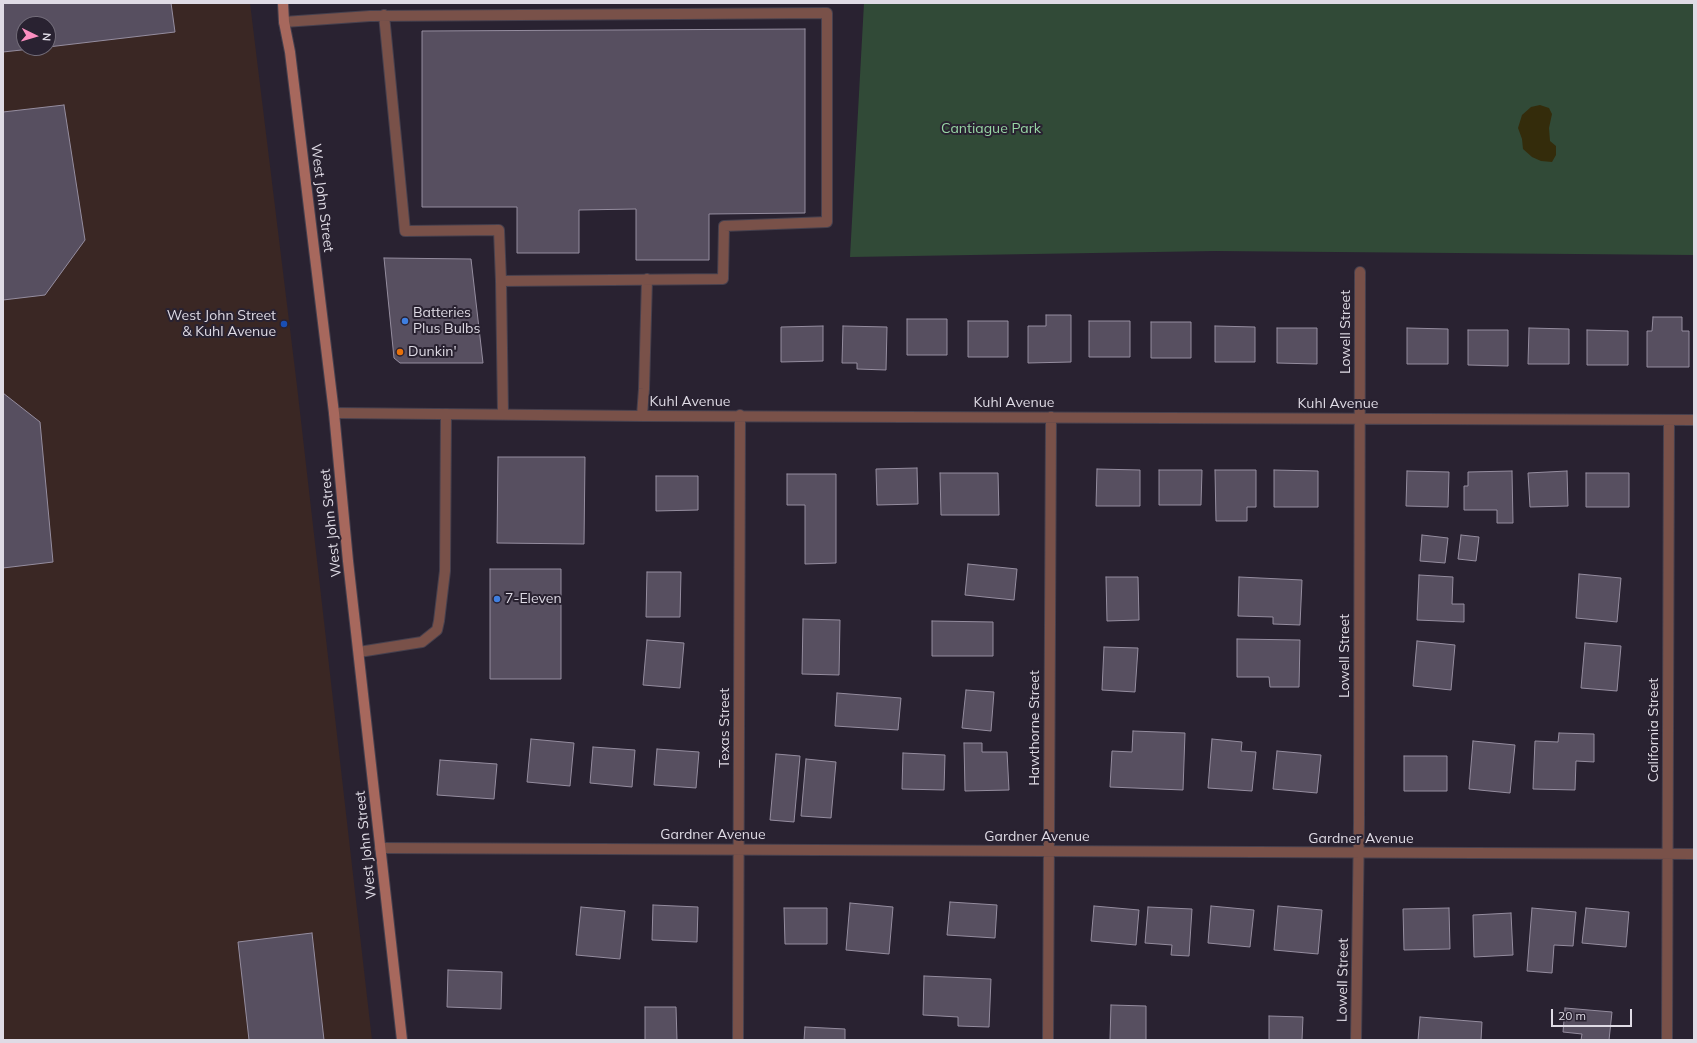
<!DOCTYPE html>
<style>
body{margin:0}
#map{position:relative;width:1697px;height:1043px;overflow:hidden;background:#292231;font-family:Mulish,sans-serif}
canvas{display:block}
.frame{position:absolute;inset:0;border:4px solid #dfdbe5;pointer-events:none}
.north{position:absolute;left:16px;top:16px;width:40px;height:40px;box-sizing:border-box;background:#292231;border:1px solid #726c79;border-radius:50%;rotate:95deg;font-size:11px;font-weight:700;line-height:16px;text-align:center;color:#dfdbe5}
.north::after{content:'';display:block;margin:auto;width:14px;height:18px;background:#fc8fc1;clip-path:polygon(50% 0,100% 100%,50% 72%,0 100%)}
.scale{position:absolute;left:1551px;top:1009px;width:81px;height:18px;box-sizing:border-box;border:2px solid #dfdbe5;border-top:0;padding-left:5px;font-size:12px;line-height:14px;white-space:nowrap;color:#dfdbe5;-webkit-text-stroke:3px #292231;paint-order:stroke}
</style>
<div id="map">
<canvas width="1697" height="1043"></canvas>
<div class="frame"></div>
<div class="north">N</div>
<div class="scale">20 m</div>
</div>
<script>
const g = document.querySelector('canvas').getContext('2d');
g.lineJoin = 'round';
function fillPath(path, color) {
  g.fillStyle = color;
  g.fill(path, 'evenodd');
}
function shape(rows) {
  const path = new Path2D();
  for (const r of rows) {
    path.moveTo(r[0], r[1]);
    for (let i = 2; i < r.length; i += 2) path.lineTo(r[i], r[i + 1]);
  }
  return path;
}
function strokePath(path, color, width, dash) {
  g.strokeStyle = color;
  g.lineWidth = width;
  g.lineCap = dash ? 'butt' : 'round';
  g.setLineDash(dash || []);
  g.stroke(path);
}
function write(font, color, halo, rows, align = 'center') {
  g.font = font + ' Mulish,sans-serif';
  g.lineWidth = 4;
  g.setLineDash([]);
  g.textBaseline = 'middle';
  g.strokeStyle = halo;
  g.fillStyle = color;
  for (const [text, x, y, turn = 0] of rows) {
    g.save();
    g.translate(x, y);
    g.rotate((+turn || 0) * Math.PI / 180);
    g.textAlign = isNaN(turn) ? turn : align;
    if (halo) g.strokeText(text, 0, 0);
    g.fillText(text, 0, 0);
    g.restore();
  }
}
const industrial = shape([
 [3,3,250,3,297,386,372,1040,3,1040],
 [24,24,48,24,48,48,24,48]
]);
const green = shape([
 [864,3,1694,3,1694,255,1215,251,850,257]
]);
const sand = shape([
 [1540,105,1549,108,1552,114,1549,128,1550,141,1556,146,1556,155,1552,162,1541,161,1532,157,1523,149,1522,139,1518,128,1522,115,1531,107]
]);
const building = shape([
 [3,3,171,3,175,32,48,47,48,24,24,24,24,48,40,48,3,52,3,3],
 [805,29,805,213,709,214,709,260,636,260,636,209,579,210,579,253,517,253,517,207,422,207,422,31,805,29],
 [64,105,85,240,45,295,3,300,3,112,64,105],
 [384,258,471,259,483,363,400,363,394,358,384,258],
 [1046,315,1071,315,1071,362,1028,363,1028,326,1046,326,1046,315],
 [1653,317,1682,317,1682,331,1689,331,1689,367,1647,367,1647,331,1652,331,1653,317],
 [907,319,947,319,947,355,907,355,907,319],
 [968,321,1008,321,1008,357,968,357,968,321],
 [1089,321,1130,321,1130,357,1089,357,1089,321],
 [1151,322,1191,322,1191,358,1151,358,1151,322],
 [823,326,823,361,781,362,781,327,823,326],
 [843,326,887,327,886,370,857,369,857,363,842,363,843,326],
 [1215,326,1255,327,1255,362,1215,362,1215,326],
 [1277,328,1317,328,1317,364,1277,363,1277,328],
 [1407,328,1448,329,1448,364,1407,364,1407,328],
 [1529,328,1569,329,1569,364,1528,364,1529,328],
 [1468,330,1508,330,1508,366,1468,365,1468,330],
 [1587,330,1628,331,1628,365,1587,365,1587,330],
 [3,393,40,422,53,562,3,568,3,393],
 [498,457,585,457,584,544,497,543,498,457],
 [917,468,918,504,877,505,876,469,917,468],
 [1097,469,1140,470,1140,506,1096,506,1097,469],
 [1159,470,1202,470,1201,505,1159,505,1159,470],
 [1215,470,1256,470,1256,507,1247,507,1247,521,1216,521,1215,470],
 [1274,470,1318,471,1318,507,1274,507,1274,470],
 [1407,471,1449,472,1448,507,1406,506,1407,471],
 [1512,471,1513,523,1497,523,1497,510,1464,510,1464,486,1468,486,1468,472,1512,471],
 [1567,471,1568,506,1530,507,1528,473,1567,471],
 [940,473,998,473,999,515,941,515,940,473],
 [1586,473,1629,473,1629,507,1586,507,1586,473],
 [787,474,836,474,836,563,805,564,805,505,787,505,787,474],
 [656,476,698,476,698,510,656,511,656,476],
 [1422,535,1448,538,1445,563,1420,561,1422,535],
 [1461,535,1479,537,1476,561,1458,559,1461,535],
 [968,564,1017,569,1014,600,965,595,968,564],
 [490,569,561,569,561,679,490,679,490,569],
 [647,572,681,572,680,617,646,617,647,572],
 [1579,574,1621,578,1617,622,1576,618,1579,574],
 [1419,575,1453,577,1452,604,1464,604,1464,622,1417,620,1419,575],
 [1106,577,1138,577,1139,620,1107,621,1106,577],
 [1239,577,1302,580,1300,625,1273,624,1273,617,1238,616,1239,577],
 [803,619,840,620,839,675,802,674,803,619],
 [932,621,993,622,993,656,932,656,932,621],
 [1237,639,1300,640,1299,687,1270,687,1269,677,1237,677,1237,639],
 [647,640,684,643,680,688,643,685,647,640],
 [1417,641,1455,645,1451,690,1413,686,1417,641],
 [1585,643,1621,646,1617,691,1581,688,1585,643],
 [1104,647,1138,648,1135,692,1102,690,1104,647],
 [966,690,994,692,991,731,962,728,966,690],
 [837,693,901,698,898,730,835,726,837,693],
 [1133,731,1185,733,1183,790,1110,787,1112,751,1132,752,1133,731],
 [1559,733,1594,734,1594,762,1576,761,1575,790,1533,789,1535,741,1558,742,1559,733],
 [531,739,574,743,570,786,527,782,531,739],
 [1212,739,1242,742,1241,751,1256,752,1252,791,1208,788,1212,739],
 [1473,741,1515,745,1510,793,1469,789,1473,741],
 [964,743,982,743,982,752,1007,752,1009,790,965,791,964,743],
 [593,747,635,750,632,787,590,783,593,747],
 [657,749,699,752,696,788,654,785,657,749],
 [1277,751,1321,755,1317,793,1273,789,1277,751],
 [903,753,945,755,944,790,902,789,903,753],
 [776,754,800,756,794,822,770,820,776,754],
 [1404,756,1447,756,1447,791,1404,791,1404,756],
 [806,759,836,762,831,818,801,816,806,759],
 [440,760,497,764,494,799,437,795,440,760],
 [950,902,997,905,995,938,947,935,950,902],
 [850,903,893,907,889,954,846,950,850,903],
 [653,905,698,907,697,942,652,940,653,905],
 [1094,906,1139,910,1136,945,1091,941,1094,906],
 [1211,906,1254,910,1250,947,1208,943,1211,906],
 [1278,906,1322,910,1318,954,1274,950,1278,906],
 [581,907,625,911,620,959,576,955,581,907],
 [1148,907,1192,909,1189,956,1171,955,1172,945,1145,943,1148,907],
 [784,908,827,908,827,944,785,944,784,908],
 [1449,908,1450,949,1404,950,1403,909,1449,908],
 [1532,908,1576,912,1573,946,1554,945,1552,973,1527,971,1532,908],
 [1586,908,1629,912,1626,947,1582,943,1586,908],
 [1511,913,1513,955,1474,957,1473,915,1511,913],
 [312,933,324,1040,249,1040,238,942,312,933],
 [448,970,502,972,501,1009,447,1007,448,970],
 [924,976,991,979,989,1027,958,1026,958,1017,923,1015,924,976],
 [1111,1005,1146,1006,1146,1040,1110,1040,1111,1005],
 [645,1007,676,1007,677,1040,645,1040,645,1007],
 [1565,1008,1612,1012,1609,1040,1581,1040,1582,1034,1563,1032,1565,1008],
 [1269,1016,1303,1017,1302,1040,1269,1040,1269,1016],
 [1420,1017,1482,1022,1481,1040,1418,1040,1420,1017],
 [805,1027,845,1029,845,1040,804,1040,805,1027]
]);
const lane = shape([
 [384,15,405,231,499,230,501,281],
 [284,22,370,16,827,13,827,222,724,226,723,279,501,281,503,414],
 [642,416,644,389,647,279],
 [359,652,422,642,437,630,439,621,445,571,446,414]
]);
const street = shape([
 [334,413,642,416,1694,420],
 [380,848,1694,854],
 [738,1040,740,415],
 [1048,1040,1051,417],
 [1356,1040,1359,823,1360,272],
 [1667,1040,1669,420]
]);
const secondary = shape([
 [283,3,284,22,290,52,334,413,348,561,402,1040]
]);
const markers = [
 [405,321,4,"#3f7fe0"],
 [284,324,4,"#1a4fb4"],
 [400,352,4,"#e8710a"],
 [497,599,4,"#3f7fe0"]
];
const parkNames = [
 ["Cantiague Park",991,129]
];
const streetNames = [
 ["West John Street",322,198,83],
 ["Lowell Street",1346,332,-90],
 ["Kuhl Avenue",690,402],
 ["Kuhl Avenue",1014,403],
 ["Kuhl Avenue",1338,404],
 ["West John Street",331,523,-96],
 ["Lowell Street",1345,656,-90],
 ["Texas Street",725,728,-90],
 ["Hawthorne Street",1035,728,-90],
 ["California Street",1654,730,-90],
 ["Gardner Avenue",713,835],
 ["Gardner Avenue",1037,837],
 ["Gardner Avenue",1361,839],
 ["West John Street",366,845,-96],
 ["Lowell Street",1343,980,-89]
];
const poiNames = [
 ["Batteries",413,313],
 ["Plus Bulbs",413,329],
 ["West John Street",276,316,"right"],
 ["& Kuhl Avenue",276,332,"right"],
 ["Dunkin'",408,352],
 ["7-Eleven",505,599]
];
fillPath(industrial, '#3a2724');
fillPath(green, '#314a37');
fillPath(sand, '#342c0b');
fillPath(building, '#574f60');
strokePath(building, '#958d9f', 1);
strokePath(lane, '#46404e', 12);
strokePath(street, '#46404e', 12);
strokePath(secondary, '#46404e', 12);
strokePath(lane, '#795149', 10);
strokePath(street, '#795149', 10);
strokePath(secondary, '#a7685d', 10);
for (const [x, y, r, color] of markers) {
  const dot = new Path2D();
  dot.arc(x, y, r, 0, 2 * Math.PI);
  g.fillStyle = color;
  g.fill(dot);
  strokePath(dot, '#292231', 1.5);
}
write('14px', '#98d6a5', '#292231', parkNames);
write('14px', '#dfdbe5', '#292231', streetNames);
write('14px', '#dfdbe5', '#292231', poiNames, 'left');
</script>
